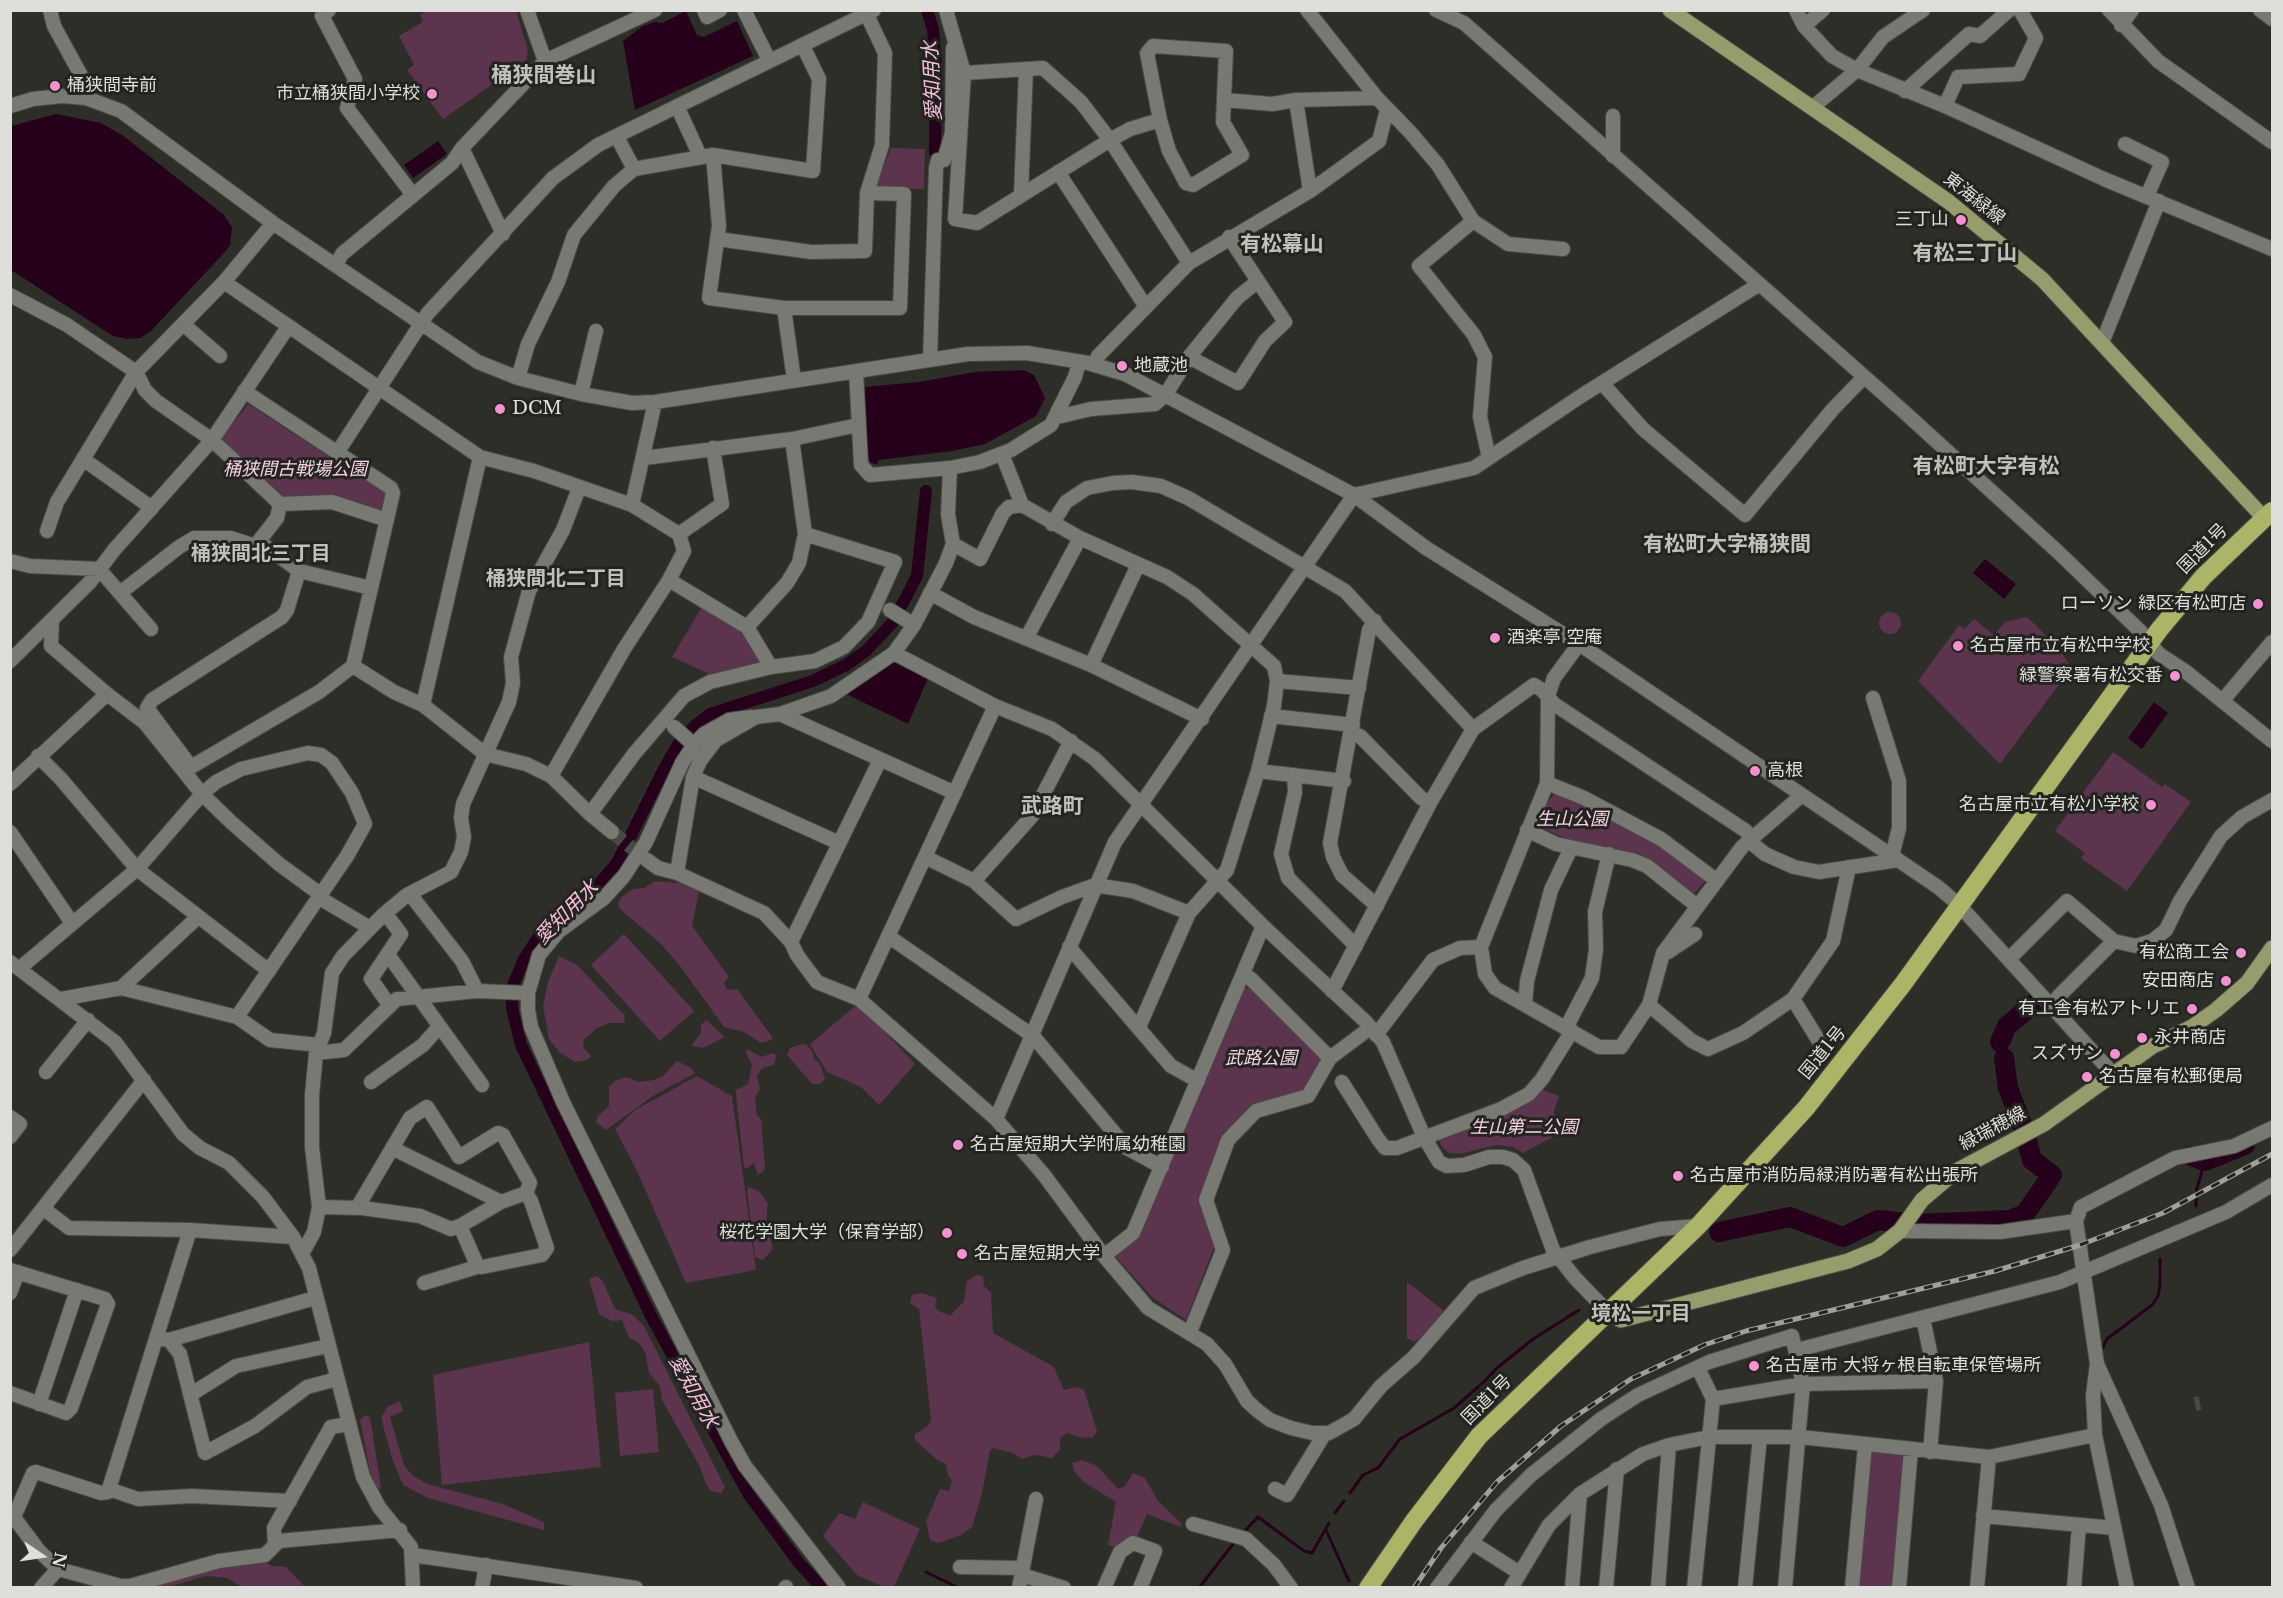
<!DOCTYPE html>
<meta charset="utf-8">
<style>
body{margin:0}
#map{position:relative;width:2283px;height:1598px;overflow:hidden;background:#2d2e28;font-family:"Libre Baskerville",serif}
canvas{display:block}
.frame{position:absolute;inset:0;border:12px solid #dedfdb;pointer-events:none}
.north{position:absolute;left:12px;top:1526px;width:60px;height:60px;-webkit-text-stroke:4px #23241f;paint-order:stroke;rotate:103deg;font-size:16px;font-weight:700;line-height:24px;text-align:center;color:#dedfdb}
.north::after{content:'';display:block;margin:auto;width:21px;height:27px;background:#dedfdb;clip-path:polygon(50% 0,100% 100%,50% 72%,0 100%)}
</style>
<div id="map">
<canvas width="2283" height="1598"></canvas>
<div class="frame"></div>
<div class="north">N</div>
</div>
<script>
const g = document.querySelector('canvas').getContext('2d');
g.lineJoin = 'round';
function fillPath(path, color) {
  g.fillStyle = color;
  g.fill(path, 'evenodd');
}
function shape(rows) {
  const path = new Path2D();
  for (const r of rows) {
    if (r.length === 3) {
      path.moveTo(r[0] + r[2], r[1]);
      path.arc(r[0], r[1], r[2], 0, 2 * Math.PI);
      continue;
    }
    path.moveTo(r[0], r[1]);
    for (let i = 2; i < r.length; i += 2) path.lineTo(r[i], r[i + 1]);
  }
  return path;
}
function strokePath(path, color, width, dash) {
  g.strokeStyle = color;
  g.lineWidth = width;
  g.lineCap = dash ? 'butt' : 'round';
  g.setLineDash(dash || []);
  g.stroke(path);
}
function write(font, color, halo, rows, align = 'center') {
  g.font = font + ' "Libre Baskerville","Noto Sans JP",serif';
  g.lineWidth = 6;
  g.setLineDash([]);
  g.textBaseline = 'middle';
  g.strokeStyle = halo;
  g.fillStyle = color;
  for (const [text, x, y, turn = 0] of rows) {
    g.save();
    g.translate(x, y);
    g.rotate((+turn || 0) * Math.PI / 180);
    g.textAlign = isNaN(turn) ? turn : align;
    if (halo) g.strokeText(text, 0, 0);
    g.fillText(text, 0, 0);
    g.restore();
  }
}
const green = shape([
 [426,11,516,11,528,50,526,61,443,119,407,70,414,65,399,36,423,22,420,15],
 [891,148,925,149,924,189,882,189,877,184],
 [248,404,389,496,383,519,333,501,285,502,221,439],
 [702,607,745,630,763,662,716,677,672,657],
 [1890,623,11],
 [2027,617,2059,648,2071,668,2000,764,1918,681,1959,625,1965,629,1974,619,1994,635,2005,622],
 [2113,752,2162,787,2165,784,2191,802,2127,891,2081,858,2085,853,2055,831],
 [1556,792,1627,824,1707,879,1693,895,1647,861,1569,840,1538,826,1546,803],
 [655,881,679,883,699,891,692,926,729,977,724,982,727,990,737,989,773,1038,771,1040,761,1043,744,1032,724,1027,680,966,661,944,620,909,618,903,622,897,633,889,644,888],
 [624,934,694,1011,660,1041,591,965],
 [559,956,577,965,624,1015,625,1023,610,1023,597,1028,584,1040,583,1047,591,1056,587,1060,575,1062,559,1052,549,1039,543,1006,548,982],
 [1250,988,1321,1054,1323,1059,1305,1091,1222,1138,1198,1200,1214,1247,1186,1320,1152,1297,1116,1257,1137,1237,1242,989],
 [854,1007,861,1007,915,1064,879,1105,861,1087,827,1072,810,1044],
 [706,1020,725,1037,703,1048,691,1046,701,1033,701,1025],
 [802,1044,806,1044,813,1053,813,1058,820,1064,825,1079,820,1084,812,1084,787,1055,790,1048],
 [747,1049,762,1057,772,1053,777,1055,774,1065,762,1068,757,1076,760,1089,755,1098,757,1116,761,1119,765,1166,764,1171,758,1175,754,1163,746,1169,744,1166,736,1096,736,1090,748,1084,752,1065,746,1053],
 [677,1061,690,1067,695,1073,653,1096,606,1130,596,1122,598,1116,609,1106,609,1086,615,1081,626,1077,639,1082,654,1080,663,1076],
 [697,1076,732,1096,756,1270,686,1283,637,1171,615,1129,635,1110],
 [1542,1089,1559,1096,1554,1110,1556,1127,1551,1138,1523,1153,1513,1147,1496,1145,1460,1154,1449,1153,1440,1144,1439,1138],
 [749,1187,760,1192,768,1203,766,1223,773,1249,763,1260,755,1257,747,1191],
 [977,1275,983,1276,984,1286,991,1293,993,1333,1054,1367,1064,1390,1078,1387,1084,1390,1097,1431,1093,1437,1083,1438,1068,1433,1060,1438,1060,1449,1052,1458,1035,1455,1022,1459,1013,1453,993,1448,990,1451,982,1493,972,1527,961,1535,938,1543,930,1540,926,1521,940,1489,949,1491,952,1480,948,1475,946,1464,936,1459,915,1440,915,1434,928,1426,931,1420,919,1309,910,1303,912,1295,922,1293,937,1298,935,1305,937,1310,950,1316,964,1301,967,1281],
 [597,1276,603,1281,615,1309,633,1315,644,1326,725,1487,721,1493,711,1491,706,1484,700,1467,662,1400,660,1386,649,1373,645,1352,638,1342,629,1338,622,1320,612,1321,599,1314,589,1279],
 [1407,1282,1444,1311,1423,1336,1414,1342,1407,1338],
 [589,1342,601,1467,442,1485,433,1375],
 [653,1389,659,1452,620,1456,615,1393],
 [400,1401,403,1411,390,1417,404,1465,412,1475,427,1484,503,1504,544,1522,544,1530,428,1498,403,1485,393,1461,381,1418,387,1407],
 [366,1415,370,1417,381,1487,379,1490,372,1482,360,1420],
 [1872,1452,1901,1454,1904,1458,1892,1587,1855,1588,1867,1455],
 [1082,1460,1097,1466,1118,1489,1125,1486,1133,1473,1145,1478,1158,1501,1181,1523,1181,1527,1147,1514,1137,1537,1120,1548,1108,1545,1116,1502,1085,1483,1074,1471,1072,1463],
 [863,1502,920,1529,894,1587,884,1587,857,1575,823,1536,839,1513,855,1519],
 [239,1562,267,1563,272,1566,286,1567,305,1587,242,1587,227,1578,206,1576,169,1587,146,1588]
]);
const water = shape([
 [686,11,697,35,704,37,737,21,753,56,635,110,623,41,643,26,655,22,662,23],
 [56,114,101,123,122,135,223,214,232,227,230,245,225,252,150,332,140,338,128,339,113,336,11,270,11,126],
 [438,141,447,154,413,178,404,165],
 [1023,370,1034,375,1045,398,1036,416,985,444,952,451,879,460,877,464,871,463,867,454,864,387,919,382,975,372],
 [1985,559,2016,584,2004,599,1973,573],
 [893,662,928,678,908,724,842,692],
 [2154,702,2168,713,2142,749,2128,738]
]);
const stream = shape([
 [2196,1206,2197,1188,2205,1161],
 [2102,1349,2107,1339,2152,1305,2158,1296,2160,1285,2160,1259],
 [1350,1493,1363,1475,1378,1468,1400,1439,1454,1408,1485,1381,1497,1368,1533,1339,1579,1310],
 [1335,1513,1344,1501],
 [1326,1530,1349,1581],
 [1243,1533,1258,1517,1304,1551,1312,1553,1329,1523],
 [926,1572,959,1588],
 [1199,1588,1233,1544]
]);
const canal = shape([
 [927,10,933,29,936,66,935,152],
 [822,1588,799,1563,749,1495,651,1316,521,1045,512,1009,512,988,523,961,537,939,598,885,617,863,665,767,680,741,696,725,710,714,813,681,846,665,866,651,893,622,917,576,926,491]
]);
const river = shape([
 [2000,1042,2007,1026,2036,1002],
 [2004,1058,2008,1088,2024,1130],
 [2191,1156,2205,1161,2245,1145],
 [1719,1232,1790,1217,1843,1237,1878,1220,1915,1224,2010,1220,2025,1214,2052,1175,2032,1160,2027,1141]
]);
const minorTunnel = shape([
 [612,832,647,860],
 [2195,1404,2200,1403]
]);
const minor = shape([
 [50,10,54,26,83,79,86,98],
 [329,10,322,16,355,79,347,108,413,195],
 [704,10,707,17,720,10],
 [744,10,769,60],
 [946,10,964,73,955,219,977,223,1110,140,1130,129,1160,120],
 [1307,10,1377,98,1410,132,1438,165,1473,221,1508,244,1563,249],
 [1436,10,1464,23,1902,410,2057,551,2140,631,2159,654,2185,671,2272,741],
 [1796,10,1804,26,1832,56,1857,70,1945,106,2104,179,2272,249],
 [2109,10,2158,61,2272,142],
 [2260,10,2272,19],
 [2121,25,2132,10],
 [1804,26,1823,10],
 [1153,46,1226,51,1223,122,1242,155,1193,185,1186,183,1169,151,1160,120,1147,53,1153,46],
 [545,61,655,10],
 [964,73,1043,68,1081,102,1110,140,1189,263],
 [1905,91,1969,34,1980,36,2009,10],
 [1224,100,1272,104,1296,100,1377,98],
 [1296,100,1310,191],
 [10,106,33,99,62,96,86,98,121,111,273,223,478,362,518,378,581,394,632,403,655,402,968,354,1027,353,1088,363,1125,374,1354,495,1426,548,1579,644,1938,887,1959,905,2114,1075],
 [677,106,700,156],
 [1945,106,1958,77,2019,74,2036,38,2020,10],
 [1813,107,1857,70,1883,37,1923,10],
 [1613,116,1613,156],
 [617,137,634,169],
 [2125,144,2162,162,2147,196],
 [462,148,503,234],
 [713,155,719,226,709,298,784,308,900,308,904,194,867,193,865,251,811,252,718,239],
 [1058,172,1146,307],
 [867,193,882,145,885,53,867,15],
 [1021,195,1026,69],
 [1473,221,1419,266,1474,335,1485,357,1480,417,1489,458],
 [336,265,342,254,452,163,462,148,545,61,527,10],
 [224,282,480,457,534,471,632,505,679,534,684,551,669,580,624,649,551,776],
 [10,295,67,325,136,372,145,390,156,401,212,440,280,504,277,518,255,546,231,538,194,538,179,547,120,593],
 [784,308,794,380],
 [183,324,220,356],
 [2102,343,2159,201],
 [1189,357,1238,383,1265,341,1285,322,1229,237],
 [930,360,936,168,938,160,944,160,952,133,953,48],
 [1094,365,1098,356,1189,263,1310,191,1379,141,1387,110],
 [856,371,861,465,870,475,950,468,980,462,1011,450,1051,425,1075,377,1079,362],
 [518,378,528,344,558,282,574,235,614,186,634,169,713,155,813,171,819,79,803,46],
 [1602,383,1643,429,1745,515,1833,409,1864,377],
 [244,391,391,488,393,493,353,666,394,692,423,705,485,754,526,764,551,776,590,814,634,754,684,696,710,682,771,667,815,661,844,647,868,622,895,562,805,534],
 [581,394,596,331],
 [1057,417,1091,409,1155,404,1166,394,1189,357,1237,298,1258,281],
 [337,453,428,313,553,178,598,145,874,10],
 [1002,454,1022,505],
 [644,458,792,439,858,425],
 [83,459,152,508],
 [950,468,948,514,953,544,946,563,914,625,894,653,831,696,780,714,756,717,716,740,700,761,693,777,677,873,764,913,791,942,797,955,817,982,859,999,996,1119,1044,1175,1104,1256,1133,1233,1263,926],
 [280,504,332,502,387,520],
 [632,505,655,402],
 [1052,524,1066,502,1087,488,1113,483,1132,482,1161,486,1188,498,1345,591,1473,729],
 [47,531,57,502,136,372,224,282,273,223],
 [679,534,722,504,713,448],
 [260,542,299,571,371,588],
 [953,544,980,559,1003,513,1009,507,1022,505,1080,538,1167,577,1193,594,1274,666,1277,681,1274,706,1258,771,1227,870,1189,913,1139,1027],
 [10,561,30,566,99,569,151,629],
 [299,571,287,610,282,617,152,700,147,708,191,767,319,692,353,666],
 [669,580,747,627,771,667],
 [930,593,974,617,1091,665,1202,719],
 [890,610,914,625],
 [1375,621,1369,630,1330,843,1333,857,1342,875,1377,906],
 [747,627,787,583,799,563,805,534,792,439],
 [1027,637,1080,538],
 [1579,644,1554,678,1548,696,1547,783,1481,947,1485,974,1495,988,1599,1047,1621,1047,1649,1005,1663,953,1742,847,1802,795],
 [894,653,995,706,1052,729,1095,759,1263,926,1366,1022,1383,1042,1424,1137,1439,1162,1447,1166,1464,1165,1489,1157,1503,1157,1513,1160,1524,1170,1553,1250,1575,1278,1608,1312],
 [10,661,90,582,114,550,212,440,288,327],
 [1091,665,1138,565],
 [1277,681,1359,688],
 [107,694,145,723,202,794,232,823,279,864,320,894],
 [1873,698,1899,781,1899,828,1892,856],
 [2223,700,2272,642],
 [423,705,480,457],
 [780,714,955,793],
 [1271,716,1353,725],
 [751,717,729,720,704,734,694,745,682,763,646,842,624,876,604,898,559,931,539,955,528,993,528,1010,531,1027,563,1102,731,1441,745,1466,839,1588],
 [674,727,694,745],
 [1352,734,1360,736,1421,798,1430,803],
 [38,756,61,779,137,869,269,971],
 [1258,771,1344,781],
 [1294,775,1295,792,1281,854,1288,878,1356,946],
 [693,777,837,842],
 [1547,783,1584,798,1661,839,1716,880],
 [10,784,107,694,51,646,52,622],
 [590,814,612,832],
 [1527,830,1556,844,1632,860,1647,866,1697,906],
 [10,832,72,923],
 [925,857,974,881,1016,919,1062,897,1095,885,1133,891,1189,913],
 [647,860,658,868,677,873],
 [974,881,1032,816,1071,741],
 [410,894,462,961,477,991],
 [318,897,370,928],
 [385,913,401,934,371,979,390,1006],
 [888,936,1033,1036,1127,1148,1162,1167],
 [791,942,880,760],
 [1069,947,1171,1066,1198,1081],
 [1668,952,1695,934],
 [389,956,482,1085],
 [2009,959,2067,901,2114,941,2136,946,2152,941,2166,930,2180,901,2221,836,2242,817,2272,800],
 [10,962,115,1042,183,1134,200,1148,229,1163,263,1197,293,1237,309,1268,363,1477,379,1507,411,1547,413,1588],
 [20,968,137,869,202,794,216,782,241,769,308,753,321,755,332,763,352,793,365,824,347,856,237,1017,270,1040,319,1045],
 [1243,975,1250,978,1330,1058],
 [121,988,198,917],
 [1332,991,1430,803,1473,729,1534,685,1542,690,1554,704,1746,831,1754,845,1765,854,1794,867,1819,872,1898,860],
 [61,999,121,988,237,1017],
 [859,999,995,706],
 [1793,999,1825,1051],
 [1525,1004,1527,981,1551,890,1571,848],
 [1649,1005,1692,1041,1708,1049,1743,1033,1793,999,1833,941,1849,867],
 [2052,1006,2058,997,2114,941],
 [1566,1028,1592,978,1596,949,1595,912,1609,854],
 [1376,1035,1433,960,1460,948,1481,947],
 [316,1053,344,1050,397,999,477,991,528,993],
 [46,1072,88,1020],
 [371,1082,423,1045,439,1027],
 [1342,1082,1378,1139,1385,1148,1397,1148,1501,1109,1529,1094,1542,1079,1572,1031],
 [10,1117,20,1124,10,1137],
 [996,1119,1115,842,1354,495,1474,468,1581,396,1758,285],
 [392,1148,501,1202],
 [319,1207,362,1208,420,1216,451,1229,460,1226,477,1265,482,1267,542,1255,547,1248,531,1201,526,1193,530,1183,503,1135,498,1133,459,1157,427,1107,410,1118,357,1208],
 [44,1209,69,1228,190,1230,293,1237],
 [460,1226,501,1202,526,1193],
 [1900,1231,2000,1232,2076,1221],
 [10,1250,144,1080],
 [302,1254,314,1232,319,1207,312,1147,312,1095,316,1053,324,1033,332,973,343,956,383,915,407,895,451,872,461,852,464,837,461,818,463,804,509,702,513,683,511,657,529,591,563,530,579,488],
 [1104,1256,1148,1308,1207,1344,1225,1364,1247,1401,1258,1411,1270,1420,1291,1428,1312,1433,1329,1433,1354,1419,1381,1386,1414,1357,1474,1288,1523,1268,1590,1247,1660,1229,1698,1226],
 [10,1270,105,1299,108,1304,71,1408,66,1413,10,1393],
 [424,1283,480,1266],
 [10,1293,18,1272],
 [1923,1318,1936,1381,1930,1452],
 [1190,1332,1223,1250,1206,1200,1228,1140,1256,1111,1308,1096,1330,1058,1370,1028],
 [161,1339,169,1340,315,1298],
 [169,1340,180,1354,205,1453,255,1426,307,1387,337,1379],
 [1797,1350,2060,1282,2226,1212,2272,1185],
 [2097,1364,2093,1395,2095,1435,2127,1588],
 [190,1395,236,1366,328,1346],
 [1713,1399,1803,1384,1936,1381],
 [39,1404,77,1290],
 [109,1489,138,1499,192,1496,290,1501],
 [1275,1489,1287,1495,1325,1433],
 [10,1512,39,1551,58,1569,121,1586,130,1586,219,1561,265,1555,279,1541,400,1530],
 [1983,1516,2114,1528],
 [14,1517,33,1473,36,1472,101,1493,108,1492,190,1230],
 [1193,1524,1246,1539,1274,1565,1291,1588],
 [1471,1542,1518,1572],
 [275,1545,274,1528,331,1427,349,1424],
 [413,1555,636,1588],
 [960,1567,1023,1568],
 [1022,1575,1064,1588],
 [41,1588,58,1569],
 [482,1588,486,1565],
 [785,1588,786,1587],
 [1019,1588,1036,1499],
 [1104,1588,1120,1552,1133,1543,1155,1551,1140,1588],
 [1437,1588,1496,1510,1531,1475,1601,1419,1638,1395,1709,1362,1792,1336,1803,1384,1785,1588],
 [1511,1588,1549,1525,1580,1494,1643,1454,1669,1445,1709,1437,1800,1437,1989,1457,2095,1435],
 [1572,1588,1580,1494],
 [1606,1588,1617,1469],
 [1658,1588,1669,1445],
 [1694,1588,1713,1399,1698,1368],
 [1745,1588,1760,1437],
 [1852,1588,1865,1445],
 [1899,1588,1911,1450],
 [1977,1588,1989,1457],
 [2074,1588,2079,1525],
 [2188,1588,2161,1505,2097,1364,2076,1221,2081,1207,2175,1158,2234,1146,2272,1128]
]);
const major = shape([
 [1670,10,1949,202,2042,279,2264,518],
 [1608,1312,1621,1320,1848,1261,1877,1249,1900,1231,1922,1200,1956,1171,2044,1124,2153,1046,2192,1027,2216,1010,2247,983,2272,948]
]);
const highway = shape([
 [1368,1588,1414,1521,1479,1436,1698,1226,1806,1108,1903,984,2159,630,2203,577,2272,511]
]);
const rail = shape([
 [1414,1588,1441,1548,1497,1482,1561,1426,1631,1379,1704,1345,1746,1331,1995,1271,2080,1245,2163,1213,2272,1154]
]);
const markers = [
 [55,86,6,"#f590d1"],
 [432,94,6,"#f590d1"],
 [1961,220,6,"#f590d1"],
 [1122,366,6,"#f590d1"],
 [500,409,6,"#f590d1"],
 [2258,604,6,"#f590d1"],
 [1495,638,6,"#f590d1"],
 [1958,646,6,"#f590d1"],
 [2175,676,6,"#f590d1"],
 [1755,771,6,"#f590d1"],
 [2151,805,6,"#f590d1"],
 [2241,953,6,"#f590d1"],
 [2226,981,6,"#f590d1"],
 [2192,1009,6,"#f590d1"],
 [2142,1038,6,"#f590d1"],
 [2115,1054,6,"#f590d1"],
 [2087,1077,6,"#f590d1"],
 [958,1145,6,"#f590d1"],
 [1678,1176,6,"#f590d1"],
 [947,1233,6,"#f590d1"],
 [962,1254,6,"#f590d1"],
 [1754,1366,6,"#f590d1"]
];
const poiNames = [
 ["桶狭間寺前",67,86],
 ["市立桶狭間小学校",420,94,"right"],
 ["三丁山",1949,220,"right"],
 ["地蔵池",1134,366],
 ["DCM",512,409],
 ["ローソン 緑区有松町店",2246,604,"right"],
 ["酒楽亭 空庵",1507,638],
 ["名古屋市立有松中学校",1970,646],
 ["緑警察署有松交番",2163,676,"right"],
 ["高根",1767,771],
 ["名古屋市立有松小学校",2139,805,"right"],
 ["有松商工会",2229,953,"right"],
 ["安田商店",2214,981,"right"],
 ["有工舎有松アトリエ",2180,1009,"right"],
 ["永井商店",2154,1038],
 ["スズサン",2103,1054,"right"],
 ["名古屋有松郵便局",2099,1077],
 ["名古屋短期大学附属幼稚園",970,1145],
 ["名古屋市消防局緑消防署有松出張所",1690,1176],
 ["桜花学園大学（保育学部）",935,1233,"right"],
 ["名古屋短期大学",974,1254],
 ["名古屋市 大将ヶ根自転車保管場所",1766,1366]
];
const streetNames = [
 ["東海緑線",1974,199,38],
 ["国道1号",2203,549,-45],
 ["国道1号",1823,1053,-51],
 ["緑瑞穂線",1993,1129,-28],
 ["国道1号",1487,1400,-45]
];
const parkNames = [
 ["桶狭間古戦場公園",295,470],
 ["生山公園",1572,820],
 ["武路公園",1261,1059],
 ["生山第二公園",1524,1128]
];
const waterNames = [
 ["愛知用水",933,81,-93],
 ["愛知用水",567,913,-45],
 ["愛知用水",693,1392,61]
];
const neighbourhoodNames = [
 ["桶狭間北三丁目",261,554],
 ["桶狭間北二丁目",556,579],
 ["境松一丁目",1641,1314]
];
const quarterNames = [
 ["桶狭間巻山",544,76],
 ["有松幕山",1282,245],
 ["有松三丁山",1965,254],
 ["有松町大字有松",1986,467],
 ["有松町大字桶狭間",1727,545],
 ["武路町",1052,807]
];
fillPath(green, '#5c344d');
fillPath(water, '#26001a');
strokePath(stream, '#26001a', 3);
strokePath(canal, '#26001a', 12);
strokePath(river, '#26001a', 20);
strokePath(minorTunnel, '#484943', 14, [14, 7]);
strokePath(minor, '#494a46', 16);
strokePath(major, '#494a46', 17);
strokePath(highway, '#494a46', 20);
strokePath(minor, '#787973', 14);
strokePath(major, '#979c6c', 15);
strokePath(highway, '#acb467', 18);
strokePath(rail, '#9fa09c', 5);
strokePath(rail, '#23241f', 3, [9]);
for (const [x, y, r, color] of markers) {
  const dot = new Path2D();
  dot.arc(x, y, r, 0, 2 * Math.PI);
  g.fillStyle = color;
  g.fill(dot);
  strokePath(dot, '#23241f', 2);
}
write('18px', '#dedfdb', '#23241f', poiNames, 'left');
write('18px', '#dedfdb', '#23241f', streetNames);
write('italic 18px', '#f7d1e7', '#23241f', parkNames);
write('italic 20px', '#f6bfe0', '#23241f', waterNames);
write('bold 20px', '#c0c1b9', '#23241f', neighbourhoodNames);
write('bold 21px', '#c0c1b9', '#23241f', quarterNames);
</script>
